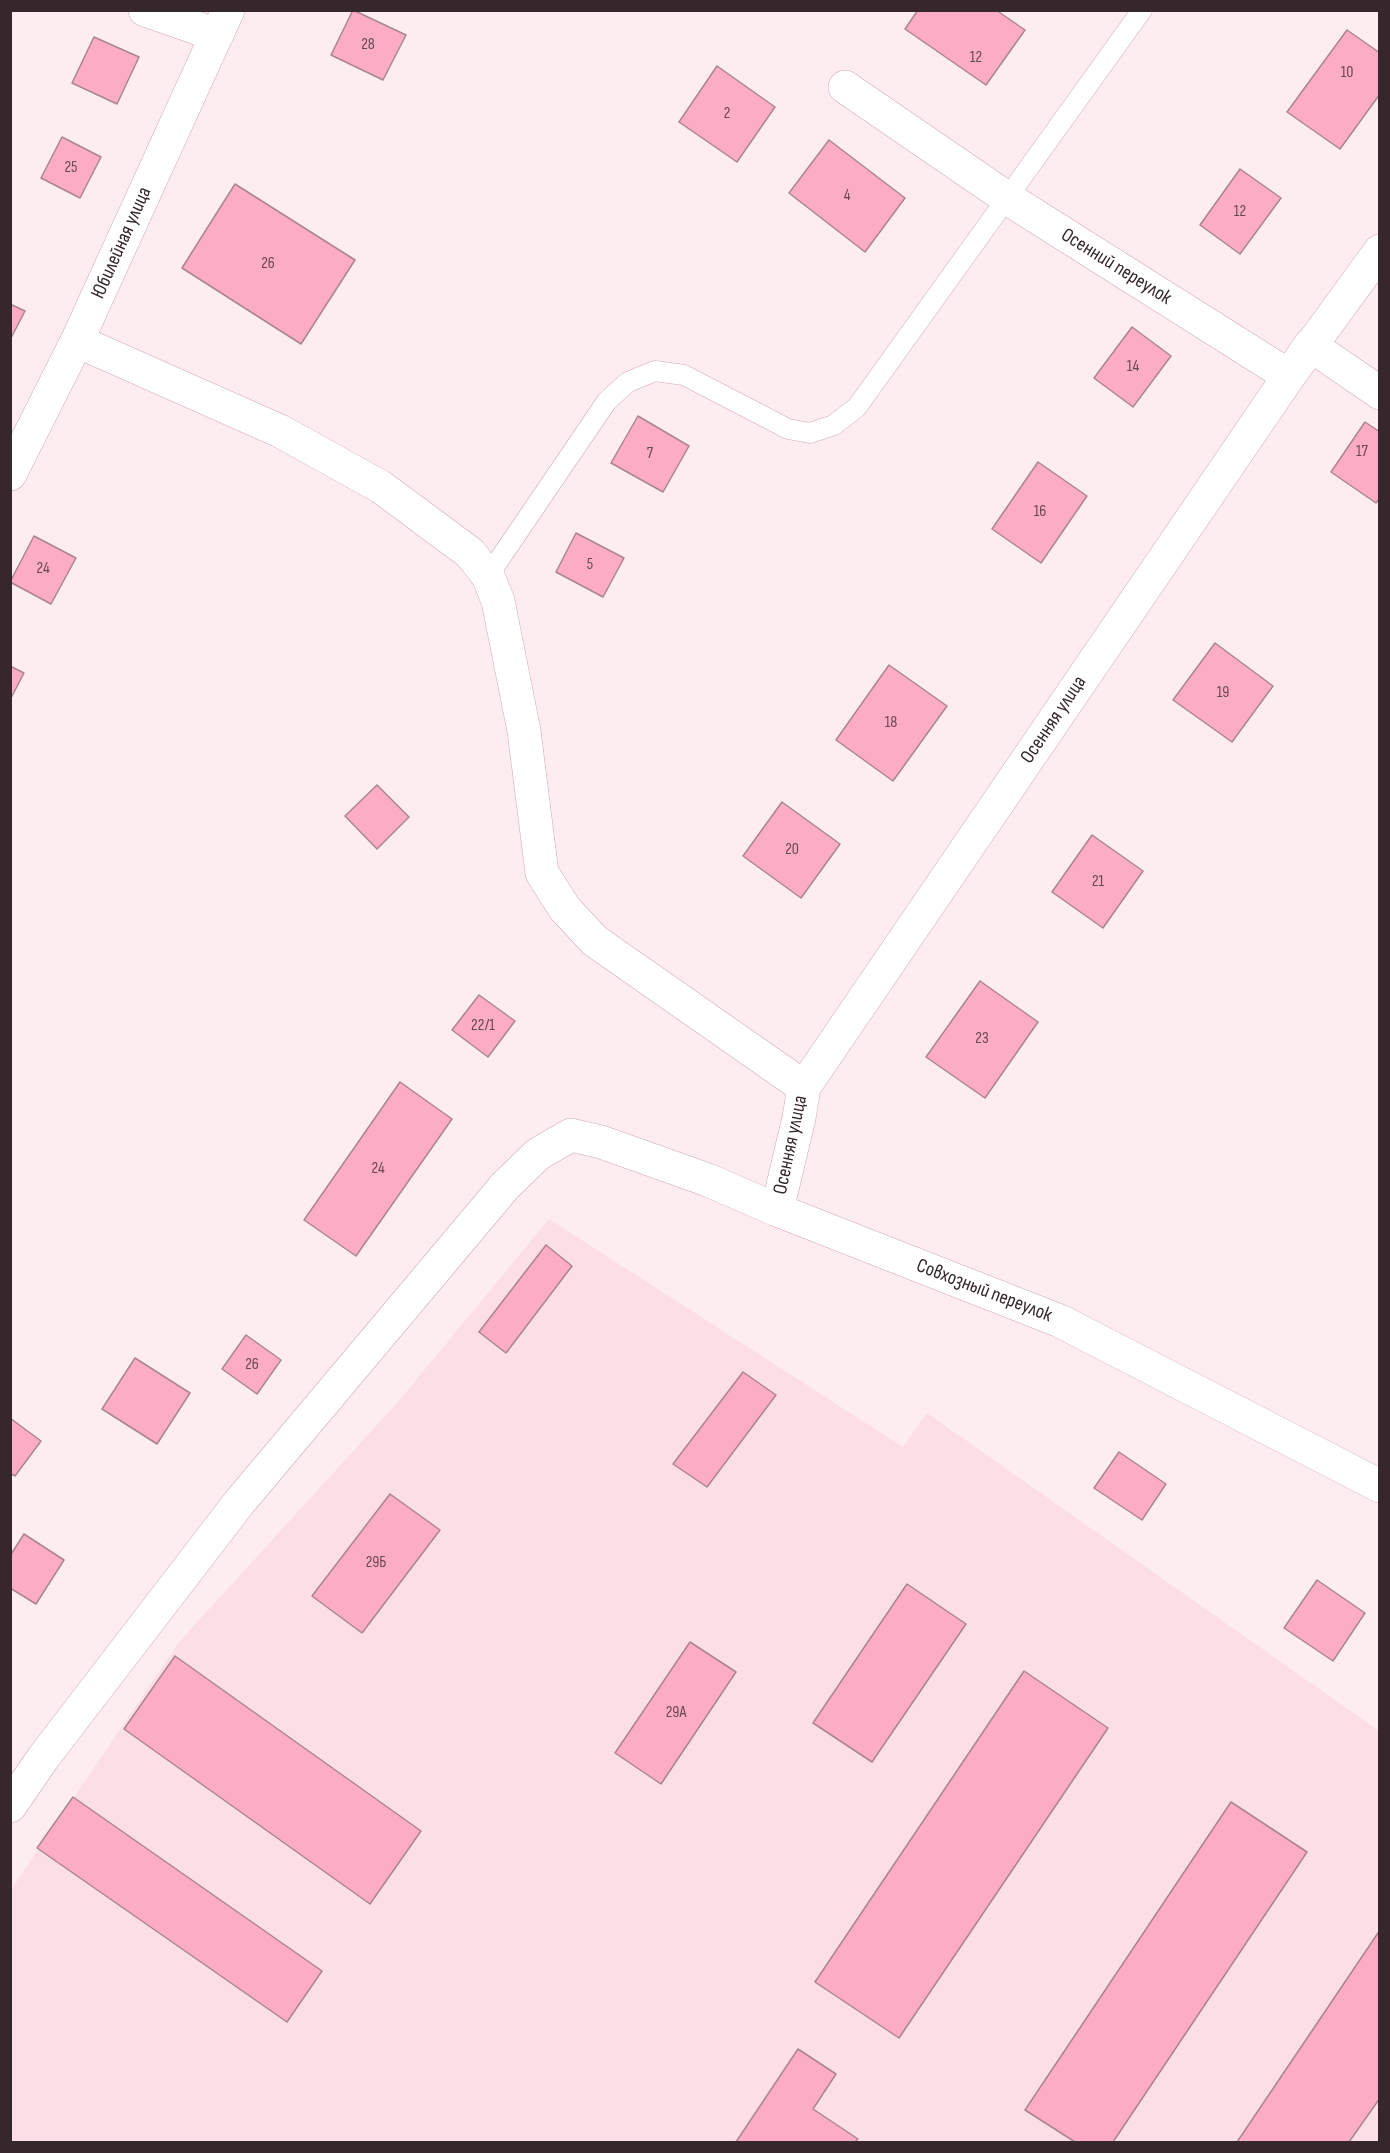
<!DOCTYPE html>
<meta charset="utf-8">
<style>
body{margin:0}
#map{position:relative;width:1390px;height:2153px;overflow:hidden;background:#fdedf1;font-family:"Sofia Sans Condensed",sans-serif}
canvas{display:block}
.frame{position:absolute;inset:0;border:12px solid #36272c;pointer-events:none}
</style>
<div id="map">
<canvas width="1390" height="2153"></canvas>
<div class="frame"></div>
</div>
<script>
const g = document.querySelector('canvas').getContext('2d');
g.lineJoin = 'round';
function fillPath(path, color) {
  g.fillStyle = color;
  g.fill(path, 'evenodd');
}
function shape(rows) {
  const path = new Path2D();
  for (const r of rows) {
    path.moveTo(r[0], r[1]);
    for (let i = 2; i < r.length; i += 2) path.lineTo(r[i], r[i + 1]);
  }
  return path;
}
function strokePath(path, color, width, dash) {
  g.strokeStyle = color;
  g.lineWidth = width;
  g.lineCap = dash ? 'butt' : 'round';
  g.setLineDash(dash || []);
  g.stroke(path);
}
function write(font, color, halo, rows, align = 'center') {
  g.font = font + ' "Sofia Sans Condensed",sans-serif';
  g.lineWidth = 4.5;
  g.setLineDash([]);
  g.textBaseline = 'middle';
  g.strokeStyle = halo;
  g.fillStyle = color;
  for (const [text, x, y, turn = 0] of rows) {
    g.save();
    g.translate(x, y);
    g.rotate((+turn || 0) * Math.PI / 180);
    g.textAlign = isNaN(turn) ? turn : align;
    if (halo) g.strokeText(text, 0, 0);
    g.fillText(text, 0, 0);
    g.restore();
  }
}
const built = shape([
 [549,1219,903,1447,927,1413,1379,1731,1379,2142,11,2142,11,1890,180,1641,398,1402]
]);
const building = shape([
 [353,10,406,35,383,80,331,55,353,10],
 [918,10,996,10,1025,30,986,85,905,29,918,10],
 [1347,30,1380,53,1380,94,1340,149,1287,112,1347,30],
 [94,37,139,57,117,104,72,83,94,37],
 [717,66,775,107,737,162,679,122,717,66],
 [62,137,101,157,80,198,41,178,62,137],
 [829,140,905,198,865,252,789,193,829,140],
 [1240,169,1281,198,1240,254,1200,225,1240,169],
 [235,184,355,260,301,344,182,268,235,184],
 [10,304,25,311,10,340,10,304],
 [1132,327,1171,356,1133,407,1094,378,1132,327],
 [638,416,689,446,663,492,611,463,638,416],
 [1365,422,1380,432,1380,498,1376,503,1331,472,1365,422],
 [1038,462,1087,496,1041,563,992,529,1038,462],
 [576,533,624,558,603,597,556,572,576,533],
 [34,536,76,558,51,604,10,582,34,536],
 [1215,643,1273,686,1232,742,1173,700,1215,643],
 [889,665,947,706,893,781,836,740,889,665],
 [10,666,24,673,10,700,10,666],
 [377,785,409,817,377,849,345,816,377,785],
 [782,802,840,844,801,898,743,856,782,802],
 [1092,835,1143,871,1103,928,1052,892,1092,835],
 [980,981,1038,1022,985,1098,926,1057,980,981],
 [479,995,515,1021,488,1057,452,1030,479,995],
 [400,1082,452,1119,356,1256,304,1220,400,1082],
 [546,1245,572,1266,506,1353,479,1332,546,1245],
 [246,1335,281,1360,257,1394,222,1369,246,1335],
 [135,1358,190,1393,157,1444,102,1409,135,1358],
 [743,1372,776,1395,707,1487,673,1464,743,1372],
 [10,1418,41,1441,15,1476,10,1473,10,1418],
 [1119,1452,1166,1484,1142,1520,1094,1488,1119,1452],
 [390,1494,440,1530,362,1633,312,1596,390,1494],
 [24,1534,64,1560,36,1604,10,1588,10,1556,24,1534],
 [1317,1580,1365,1613,1333,1661,1284,1628,1317,1580],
 [907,1584,966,1624,872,1762,813,1723,907,1584],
 [690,1642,736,1672,661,1784,615,1753,690,1642],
 [175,1656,421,1831,370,1904,124,1729,175,1656],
 [1024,1671,1108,1728,899,2038,815,1982,1024,1671],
 [73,1797,322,1971,287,2022,37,1848,73,1797],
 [1231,1802,1307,1852,1113,2142,1075,2142,1025,2110,1231,1802],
 [1380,1930,1380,2098,1349,2142,1237,2142,1380,1930],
 [798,2049,836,2074,813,2109,858,2139,855,2142,736,2142,798,2049]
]);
const service = shape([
 [488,576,607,401,628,382,655,371,684,375,788,429,810,433,834,425,857,407,1142,10]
]);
const minor = shape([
 [145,10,217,35],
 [845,87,1007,198,1289,376,1310,345,1380,393],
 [77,341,280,431,381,487,470,553,488,576,498,601,524,731,542,873,565,909,595,941,804,1087],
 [10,474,77,341,228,10],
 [777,1210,799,1118,804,1087,1289,376,1380,251],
 [10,1806,43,1758,238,1504,505,1186,538,1154,571,1135,601,1142,708,1180,777,1210,1060,1321,1380,1486]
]);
const numberNames = [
 ["28",368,45],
 ["12",976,58],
 ["10",1347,73],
 ["2",727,114],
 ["25",71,168],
 ["4",847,196],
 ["12",1240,212],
 ["26",268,264],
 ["14",1133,367],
 ["17",1362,452],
 ["7",650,454],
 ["16",1040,512],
 ["5",590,565],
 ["24",43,569],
 ["19",1223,693],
 ["18",891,723],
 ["20",792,850],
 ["21",1098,882],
 ["22/1",483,1026],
 ["23",982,1039],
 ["24",378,1169],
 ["26",252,1365],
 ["29Б",376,1563],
 ["29А",676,1713]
];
const streetNames = [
 ["Юбилейная улица",122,243,-66],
 ["Осенний переулок",1116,267,32],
 ["Осенняя улица",1054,720,-56],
 ["Осенняя улица",791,1145,-78],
 ["Совхозный переулок",984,1291,21]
];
fillPath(built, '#fbdee6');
fillPath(building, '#fcacc5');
strokePath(building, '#aa8590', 1.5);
strokePath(service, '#cfa9b3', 21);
strokePath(minor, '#cfa9b3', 34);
strokePath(service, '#fff', 20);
strokePath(minor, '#fff', 33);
write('16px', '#684852', null, numberNames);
write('20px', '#36272c', '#fff', streetNames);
</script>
